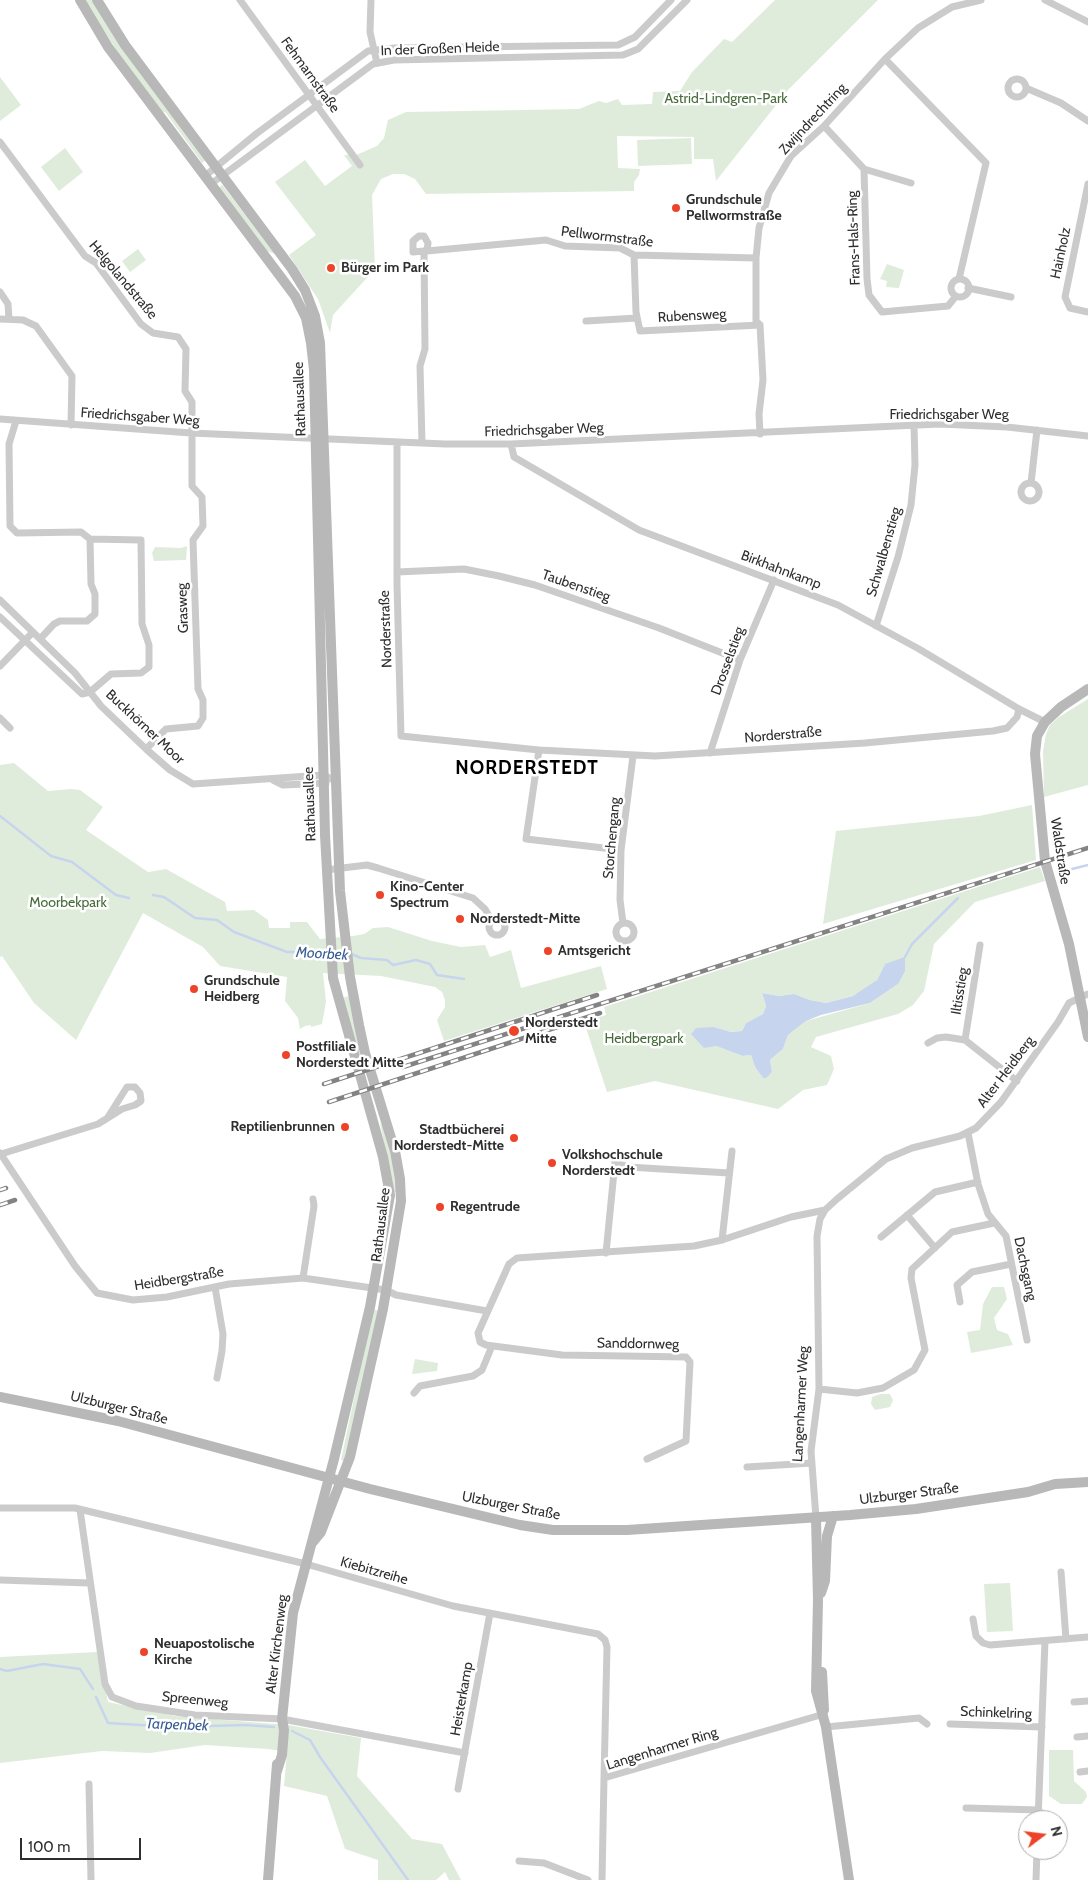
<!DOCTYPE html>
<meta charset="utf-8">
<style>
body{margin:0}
#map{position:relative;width:1088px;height:1880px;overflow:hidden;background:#fff;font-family:Cabin,sans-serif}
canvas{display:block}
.north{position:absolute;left:1018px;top:1810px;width:50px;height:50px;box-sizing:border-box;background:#fff;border:1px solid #ababab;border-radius:50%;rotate:75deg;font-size:14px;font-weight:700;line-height:20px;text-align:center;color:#2e2e2e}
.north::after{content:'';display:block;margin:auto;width:18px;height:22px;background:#ec4329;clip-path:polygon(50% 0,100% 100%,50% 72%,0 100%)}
.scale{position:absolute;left:20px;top:1838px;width:121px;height:22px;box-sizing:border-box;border:2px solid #2e2e2e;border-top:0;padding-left:6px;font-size:15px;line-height:18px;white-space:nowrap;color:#2e2e2e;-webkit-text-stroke:4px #fff;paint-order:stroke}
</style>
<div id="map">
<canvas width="1088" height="1880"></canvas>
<div class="north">N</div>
<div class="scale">100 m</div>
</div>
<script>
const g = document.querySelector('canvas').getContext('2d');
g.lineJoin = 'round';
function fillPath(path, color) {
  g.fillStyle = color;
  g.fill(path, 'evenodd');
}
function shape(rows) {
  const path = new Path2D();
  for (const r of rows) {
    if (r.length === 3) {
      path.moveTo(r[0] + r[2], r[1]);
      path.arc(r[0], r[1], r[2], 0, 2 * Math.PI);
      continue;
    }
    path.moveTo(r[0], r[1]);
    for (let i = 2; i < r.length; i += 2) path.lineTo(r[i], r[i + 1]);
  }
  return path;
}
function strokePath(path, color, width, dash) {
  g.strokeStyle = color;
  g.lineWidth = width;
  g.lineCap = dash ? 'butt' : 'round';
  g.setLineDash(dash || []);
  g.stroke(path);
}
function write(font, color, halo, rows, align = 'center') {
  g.font = font + ' Cabin,sans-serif';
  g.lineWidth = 5;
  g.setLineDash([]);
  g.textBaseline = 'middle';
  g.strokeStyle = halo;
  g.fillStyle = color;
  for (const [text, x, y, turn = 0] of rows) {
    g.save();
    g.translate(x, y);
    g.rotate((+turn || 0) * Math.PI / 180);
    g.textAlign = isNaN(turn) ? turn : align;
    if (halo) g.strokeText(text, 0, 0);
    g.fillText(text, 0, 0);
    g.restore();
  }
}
const green = shape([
 [84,0,94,0,206,160,202,163,166,113,162,111,117,51],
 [775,0,878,0,788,90,716,181,713,159,694,159,694,137,617,136,618,168,640,169,639,175,634,182,634,191,426,194,415,179,404,174,393,174,381,179,372,195,375,269,333,315,330,333,318,299,289,255,316,235,275,182,305,160,325,186,352,166,344,155,356,155,377,146,384,138,388,120,406,112,579,109,599,101,606,103,618,99,622,105,652,104,653,92,680,91,692,72,724,39,732,42],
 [0,77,21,105,0,121],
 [691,138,692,164,638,166,637,140],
 [65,148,83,172,59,191,41,167],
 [222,185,224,187,275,254,267,251,249,229,219,188],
 [138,249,146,260,130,272,122,261],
 [887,264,904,270,899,288,886,287,887,281,880,279],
 [187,546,186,560,154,561,152,553,155,547,181,548],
 [1088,699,1088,785,1044,797,1043,751,1046,734,1050,725,1059,717],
 [14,763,48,791,71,789,80,790,103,807,86,830,148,872,166,869,225,902,227,911,254,910,268,920,269,928,290,928,290,922,307,922,320,939,353,936,364,934,373,928,388,927,432,941,461,947,485,945,490,957,511,950,521,988,601,966,607,989,444,1041,437,1020,445,1007,445,1000,442,992,435,987,381,976,323,973,326,1002,322,1024,311,1027,311,1025,305,1026,300,1029,298,1018,285,1001,287,977,220,966,203,947,143,913,76,1040,34,1003,2,956,0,957,0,765],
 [1032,805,1036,860,823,924,836,831,979,816],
 [1040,867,1045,881,975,902,934,944,924,991,913,1005,898,1014,816,1037,811,1047,831,1056,834,1069,827,1085,803,1090,778,1109,655,1081,607,1092,584,1022,606,1015,604,1007],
 [885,964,898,984,870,1003,806,1021,788,1035,783,1049,770,1060,772,1072,763,1078,755,1067,751,1055,743,1056,716,1046,714,1027,731,1032,742,1031,746,1023,763,1014,766,1006,762,993,779,996,794,994,810,1000,826,1003,853,996,866,989,877,980],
 [349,996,360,1053,359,1054,342,998],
 [380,1122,386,1133,399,1192,393,1192],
 [992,1287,1004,1287,1007,1299,994,1318,997,1330,1008,1334,1013,1345,971,1353,967,1332,980,1330,983,1304],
 [373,1309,379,1311,347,1461,341,1460],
 [415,1359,438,1363,437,1371,412,1374],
 [880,1394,890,1394,893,1400,890,1407,875,1410,871,1404,872,1397],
 [1010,1583,1013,1631,987,1632,984,1584],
 [97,1652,108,1702,175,1716,288,1725,361,1738,357,1776,412,1839,442,1844,461,1880,449,1880,445,1872,436,1880,378,1880,378,1860,345,1849,327,1796,284,1786,287,1752,268,1749,205,1745,150,1753,102,1751,0,1763,0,1657],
 [1049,1750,1073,1750,1074,1781,1086,1792,1087,1797,1082,1804,1061,1804,1049,1796]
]);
const water = shape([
 [905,957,905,971,898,984,870,1003,821,1015,806,1021,788,1035,783,1049,770,1060,772,1072,766,1078,763,1078,755,1067,751,1055,743,1056,716,1046,704,1048,691,1034,696,1028,714,1027,731,1032,742,1031,746,1023,763,1014,766,1006,762,993,779,996,794,994,810,1000,826,1003,853,996,877,980,885,964]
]);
const stream = shape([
 [0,816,51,856,72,862,116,895,129,898],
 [1072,869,1088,865],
 [153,895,164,897,195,918,217,920,234,932,287,952,329,952],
 [349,953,361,958,387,960,393,965,416,960,430,964,437,975,464,979],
 [905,957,912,944,958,898],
 [0,1669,7,1671,43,1664,80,1669,93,1689],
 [96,1697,108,1723,174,1727,245,1725,274,1727],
 [292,1731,310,1740,320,1757,408,1880]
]);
const street = shape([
 [240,0,360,165],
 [371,0,370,32,377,63],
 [1045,0,1088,22],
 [885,59,986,163,959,279],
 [1017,88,9],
 [1026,88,1061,103,1088,121],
 [824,126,864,169,867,279,869,295,882,312,948,306,956,296],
 [0,142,85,256,96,263,141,324,153,333,178,337,186,349,185,391,192,402,192,486,202,497,203,526,193,540,198,689,203,700,203,718,198,726,166,729,146,749],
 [864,169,911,183],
 [205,176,256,134,368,51,394,48,618,45,635,37,671,0],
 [211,184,373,64,394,60,623,55,638,49,687,0],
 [1088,184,1065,297,1070,308,1088,312],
 [427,251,546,240,565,246,620,248,634,255,756,258],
 [634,255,636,312,640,331,760,325],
 [960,288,9],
 [968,288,1011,297],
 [0,292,8,304,9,319],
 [0,319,23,320,36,326,72,376,71,425],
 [586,321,637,318],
 [0,419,191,433,445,444,511,444,939,424,1007,427,1088,436],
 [760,434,759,414,763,380,760,325,756,321,756,258,759,228,769,193,791,156,824,126,885,59,918,28,952,7,981,0],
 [397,442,397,584,401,736,539,750,655,756,865,743,993,731,1007,728,1017,717,1019,709],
 [422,443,420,366,425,349,424,251,427,251,428,243,424,236,419,236,413,241,413,252,424,251],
 [511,444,514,457,639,530,838,605,919,649,1019,709,1045,722],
 [1031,483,1037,430],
 [1030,492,9],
 [397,572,464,569,499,576,535,585,659,628,740,660],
 [0,600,75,673,101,706,146,749,170,770,193,784,323,775,334,780],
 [0,617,82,694,90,692,111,674,141,673,149,667,149,645,142,624,141,540,90,539,81,532,17,533,10,526,9,444,16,421],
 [876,626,898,557,911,505,915,465,914,425],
 [40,639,54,624,60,621,87,621,95,614,95,594,91,584,90,539],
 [0,666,33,632],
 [0,718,10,728],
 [539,750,526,839,621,850],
 [710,753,740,660,774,580],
 [273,780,283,785,326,783],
 [326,870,367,865,378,868,473,898,485,909,492,921],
 [497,927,8],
 [625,932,9],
 [623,923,620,900,621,850,633,756],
 [980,945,965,1040,1017,1081],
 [928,1043,937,1038,946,1037,965,1040],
 [968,1133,978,1184,988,1214,1006,1236,1027,1340],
 [0,1153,75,1266,97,1293,133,1300,167,1297,229,1284,303,1278,386,1290,396,1295,487,1311],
 [1,1154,98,1124,122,1109,135,1105,141,1101,140,1093,135,1087,127,1087,108,1117],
 [907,1215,935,1248],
 [881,1237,935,1192,978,1182],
 [722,1240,732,1151],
 [606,1253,615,1162,628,1167,729,1173],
 [303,1278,314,1206,313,1199],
 [215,1287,223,1334,222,1351,217,1378],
 [960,1302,957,1285,972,1272,1011,1264],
 [819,1389,857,1393,883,1388,914,1370,925,1350,911,1278,912,1269,952,1232,994,1223],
 [414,1393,420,1386,473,1376,482,1370,492,1346],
 [647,1459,686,1441,690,1362,686,1357,562,1355,486,1345,480,1342,478,1333,509,1264,517,1258,694,1246,722,1240,791,1217,825,1210],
 [747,1467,812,1463],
 [0,1508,75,1508,306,1564,453,1606,598,1634,605,1640,607,1647,604,1778],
 [80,1510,105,1684,112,1697,136,1706,195,1715,282,1719,465,1753],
 [816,1518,811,1451,819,1389,817,1236,820,1219,825,1210,837,1199,886,1159,912,1148,960,1136,976,1128,1001,1102,1058,1022,1069,1003,1088,994],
 [1061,1572,1066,1639],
 [0,1580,89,1583],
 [973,1619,976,1636,983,1643,990,1645,1088,1637],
 [1074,1702,1088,1701],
 [950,1724,1042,1727],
 [826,1727,919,1718,927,1724],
 [1077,1737,1088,1736],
 [1080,1772,1088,1771],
 [89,1784,91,1880],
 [458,1789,490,1613],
 [966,1808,1039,1810],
 [1038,1820,1045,1641],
 [519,1861,544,1863,588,1880],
 [602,1880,604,1778,824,1714],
 [1036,1880,1037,1850]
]);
const secondary = shape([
 [80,0,108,47,295,296,306,318,311,343,314,370,325,835,333,978,383,1157,390,1195,370,1307,334,1459,293,1613,282,1719,284,1730,282,1755,277,1771],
 [97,0,125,45,292,269,305,290,315,316,320,343,340,891,350,977,359,1025,365,1053,395,1151,400,1179,401,1201,383,1309,350,1457,321,1532,312,1543],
 [1088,689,1061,707,1045,722,1037,736,1035,754,1045,861,1069,944,1088,1037],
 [0,1397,118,1421,370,1489,520,1525,553,1530,627,1530,850,1515,916,1509,1028,1492,1055,1484,1088,1482],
 [816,1518,818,1600,816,1691,826,1727,849,1880],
 [821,1593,825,1581,827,1536,833,1516],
 [822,1672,824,1710],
 [268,1880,277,1764]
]);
const rail = shape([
 [403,1067,1088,848],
 [324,1084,597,995],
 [329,1102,600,1013],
 [0,1190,6,1188],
 [0,1205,15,1200]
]);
const markers = [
 [676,208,5,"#ec4329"],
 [331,268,5,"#ec4329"],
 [380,895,5,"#ec4329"],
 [460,919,5,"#ec4329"],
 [548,951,5,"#ec4329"],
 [194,989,5,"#ec4329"],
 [514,1031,6,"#ec4329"],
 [286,1055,5,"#ec4329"],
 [345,1127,5,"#ec4329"],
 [514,1138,5,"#ec4329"],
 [552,1163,5,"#ec4329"],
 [440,1207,5,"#ec4329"],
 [144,1652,5,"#ec4329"]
];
const streetNames = [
 ["In der Großen Heide",440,49,-2],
 ["Fehmarnstraße",310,75,54],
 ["Zwijndrechtring",813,119,-47],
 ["Pellwormstraße",607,237,7],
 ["Frans-Hals-Ring",854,238,-92],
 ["Hainholz",1061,253,-78],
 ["Helgolandstraße",123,280,50],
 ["Rubensweg",692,316,-3],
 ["Rathausallee",300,399,-92],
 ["Friedrichsgaber Weg",949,415],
 ["Friedrichsgaber Weg",140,417,4],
 ["Friedrichsgaber Weg",544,430,-2],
 ["Schwalbenstieg",884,552,-74],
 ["Birkhahnkamp",781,570,21],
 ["Taubenstieg",576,586,19],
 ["Grasweg",183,608,-92],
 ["Norderstraße",386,629,-92],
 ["Drosselstieg",728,661,-70],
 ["Buckhörner Moor",145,727,43],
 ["Norderstraße",783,735,-5],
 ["Rathausallee",310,804,-92],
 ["Storchengang",612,838,-85],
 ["Waldstraße",1060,851,81],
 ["Iltisstieg",960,991,-81],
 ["Alter Heidberg",1006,1072,-53],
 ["Rathausallee",381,1225,-83],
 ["Dachsgang",1025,1269,78],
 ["Heidbergstraße",179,1279,-9],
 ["Sanddornweg",638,1344,1],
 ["Langenharmer Weg",801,1404,-87],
 ["Ulzburger Straße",119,1408,14],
 ["Ulzburger Straße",909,1494,-7],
 ["Ulzburger Straße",511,1506,11],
 ["Kiebitzreihe",374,1571,16],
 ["Alter Kirchenweg",277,1644,-83],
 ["Heisterkamp",462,1699,-80],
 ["Spreenweg",195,1700,6],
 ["Schinkelring",996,1713,2],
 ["Langenharmer Ring",662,1749,-17]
];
const parkNames = [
 ["Astrid-Lindgren-Park",726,99],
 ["Moorbekpark",68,903],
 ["Heidbergpark",644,1039]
];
const poiNames = [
 ["Grundschule",686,200],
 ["Pellwormstraße",686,216],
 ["Bürger im Park",341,268],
 ["Kino-Center",390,887],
 ["Spectrum",390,903],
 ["Norderstedt-Mitte",470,919],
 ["Amtsgericht",558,951],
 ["Grundschule",204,981],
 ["Heidberg",204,997],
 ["Norderstedt",525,1023],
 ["Mitte",525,1039],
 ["Postfiliale",296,1047],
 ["Norderstedt Mitte",296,1063],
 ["Reptilienbrunnen",335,1127,"right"],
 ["Stadtbücherei",504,1130,"right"],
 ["Norderstedt-Mitte",504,1146,"right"],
 ["Volkshochschule",562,1155],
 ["Norderstedt",562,1171],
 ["Regentrude",450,1207],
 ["Neuapostolische",154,1644],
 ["Kirche",154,1660]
];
const waterNames = [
 ["Moorbek",322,954,3],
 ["Tarpenbek",177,1725,2]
];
const districtNames = [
 ["NORDERSTEDT",527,768]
];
fillPath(green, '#e0ecdb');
fillPath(water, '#c6d5ed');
strokePath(stream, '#c6d5ed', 2.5);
strokePath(street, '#cbcbcb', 7);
strokePath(secondary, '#b8b8b8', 10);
strokePath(rail, '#838383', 4.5);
strokePath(rail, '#fff', 2.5, [8]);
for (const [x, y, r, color] of markers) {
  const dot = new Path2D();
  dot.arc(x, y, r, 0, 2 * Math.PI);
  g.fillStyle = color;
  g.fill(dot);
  strokePath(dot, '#fff', 2);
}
write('14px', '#2e2e2e', '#fff', streetNames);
write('14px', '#466b3a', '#fff', parkNames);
write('bold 14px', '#2e2e2e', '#fff', poiNames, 'left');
write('italic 15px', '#395d93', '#fff', waterNames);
g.letterSpacing = '1px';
write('bold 19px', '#000', '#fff', districtNames);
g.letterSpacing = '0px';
</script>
